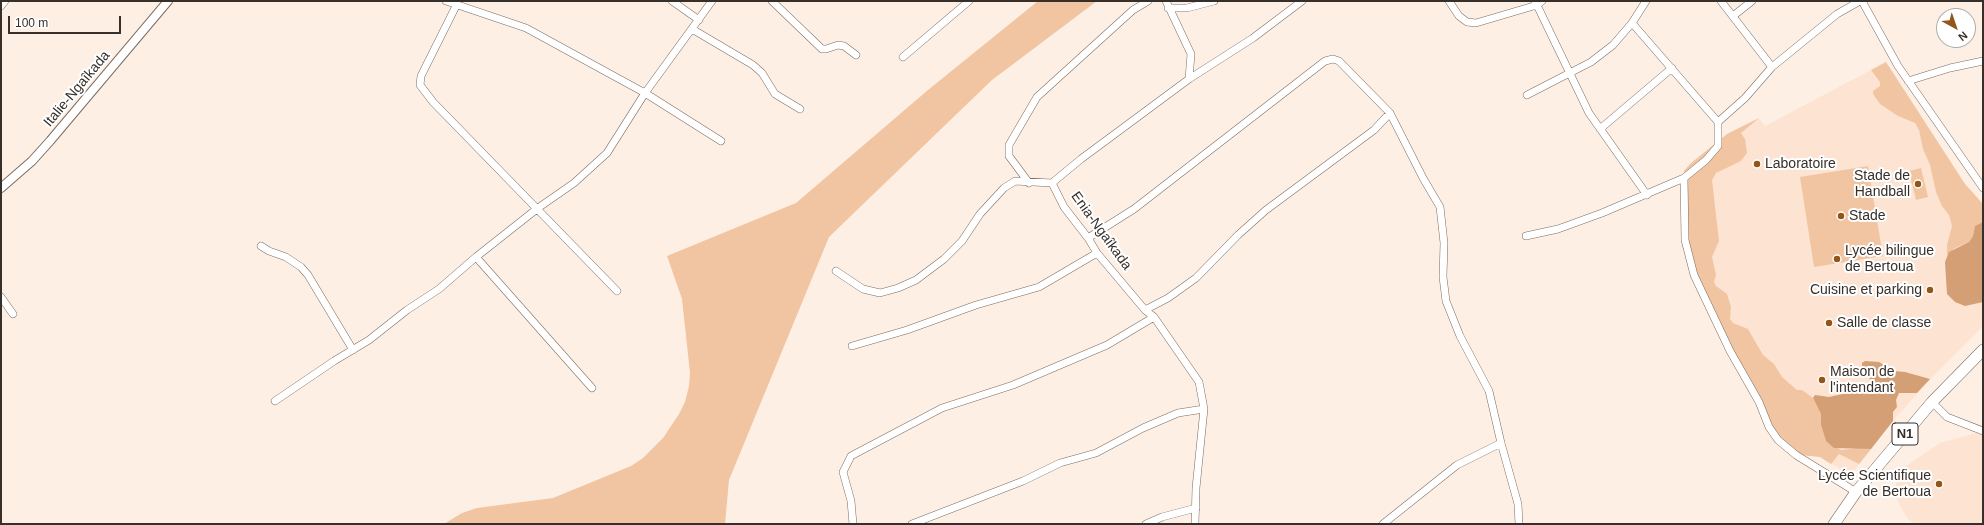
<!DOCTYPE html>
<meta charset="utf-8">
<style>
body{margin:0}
#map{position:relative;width:1984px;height:525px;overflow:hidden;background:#feefe4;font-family:Arial,sans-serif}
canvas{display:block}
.frame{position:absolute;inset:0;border:2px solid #362f2a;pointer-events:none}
.north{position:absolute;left:1936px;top:8px;width:40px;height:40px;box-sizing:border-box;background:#fff;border:1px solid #afacaa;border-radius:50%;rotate:140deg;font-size:11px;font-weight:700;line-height:16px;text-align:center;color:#362f2a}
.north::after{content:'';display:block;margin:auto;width:14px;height:18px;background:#935519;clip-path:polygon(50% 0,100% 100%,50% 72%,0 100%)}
.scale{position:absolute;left:8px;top:16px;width:113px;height:18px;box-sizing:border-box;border:2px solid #362f2a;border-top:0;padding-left:5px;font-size:12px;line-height:14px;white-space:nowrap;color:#362f2a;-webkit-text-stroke:3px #fff;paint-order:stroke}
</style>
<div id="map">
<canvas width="1984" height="525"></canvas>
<div class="frame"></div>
<div class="north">N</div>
<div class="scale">100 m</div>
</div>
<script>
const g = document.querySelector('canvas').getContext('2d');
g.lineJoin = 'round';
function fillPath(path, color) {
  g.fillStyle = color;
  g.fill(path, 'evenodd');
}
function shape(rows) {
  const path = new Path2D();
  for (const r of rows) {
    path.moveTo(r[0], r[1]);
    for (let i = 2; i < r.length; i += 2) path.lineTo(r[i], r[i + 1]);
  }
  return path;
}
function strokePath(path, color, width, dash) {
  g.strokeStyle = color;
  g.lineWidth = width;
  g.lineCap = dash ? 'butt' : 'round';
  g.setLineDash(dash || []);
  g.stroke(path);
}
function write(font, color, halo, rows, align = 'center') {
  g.font = font + ' Arial,sans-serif';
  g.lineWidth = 4;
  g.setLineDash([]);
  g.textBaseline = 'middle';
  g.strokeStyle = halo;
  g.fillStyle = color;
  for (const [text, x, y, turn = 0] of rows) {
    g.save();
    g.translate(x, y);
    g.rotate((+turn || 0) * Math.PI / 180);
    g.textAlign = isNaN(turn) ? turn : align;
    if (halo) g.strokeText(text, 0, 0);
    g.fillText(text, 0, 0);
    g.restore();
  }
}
const built = shape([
 [1886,62,1965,184,1983,204,1983,326,1923,387,1893,421,1851,475,1820,457,1801,455,1766,412,1725,339,1686,187,1684,171,1690,164,1727,134,1759,118,1765,126],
 [1976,433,1983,434,1983,524,1915,524,1907,518,1895,496,1897,472,1940,443]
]);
const green = shape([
 [1038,1,1097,1,992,80,829,237,729,480,725,524,444,524,462,513,477,508,553,498,631,466,643,458,663,438,679,414,685,402,689,386,690,373,682,299,667,256,796,203,928,90],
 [1886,62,1965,184,1983,204,1983,222,1975,226,1973,236,1969,242,1955,248,1947,255,1947,245,1952,226,1949,215,1942,206,1936,192,1930,165,1923,149,1919,130,1915,123,1898,116,1880,104,1873,94,1873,91,1880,86,1880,82,1871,70],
 [1759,118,1741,133,1745,139,1747,153,1741,161,1716,173,1712,180,1719,241,1712,257,1716,275,1714,282,1716,286,1727,294,1731,307,1730,319,1733,323,1748,329,1763,355,1774,364,1782,377,1797,390,1802,390,1813,398,1821,414,1821,425,1826,441,1841,450,1859,448,1871,449,1859,464,1839,454,1831,464,1820,457,1801,455,1779,439,1766,412,1741,371,1694,273,1687,245,1684,171,1690,164,1727,134],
 [1868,166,1883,256,1814,267,1800,177],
 [1921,168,1928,197,1916,200,1909,171]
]);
const forest = shape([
 [1983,222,1983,302,1965,306,1955,302,1947,294,1945,262,1949,252,1969,242,1973,236,1975,226],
 [1865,361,1879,362,1894,371,1905,372,1930,379,1917,393,1899,393,1896,400,1897,407,1893,412,1893,421,1871,449,1834,448,1826,441,1821,425,1821,414,1813,398,1815,395,1829,397,1847,393,1858,393,1872,387,1874,384,1862,370,1862,363]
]);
const minor = shape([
 [446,1,526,28,645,93,721,141],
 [672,1,699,20],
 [772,1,822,49,826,49,838,45,844,46,856,55],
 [1166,1,1191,54,1189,79,1081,159,1052,183,1064,207,1088,238,1097,253,1145,310,1154,317,1199,382,1204,409,1196,488,1195,524],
 [1449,1,1459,16,1467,22,1476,23,1537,5,1542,1],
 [1535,1,1589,113,1647,195],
 [1721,1,1772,67],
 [1862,1,1898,66,1983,188],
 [1,6,5,1],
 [456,6,421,76,420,85,433,102,617,291],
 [1168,8,1187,8,1214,1],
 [1733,16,1752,1],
 [1632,23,1718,122],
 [692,29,753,65,762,73,775,94,800,109],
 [903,57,969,1],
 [1189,79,1253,38,1302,1],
 [1908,81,1950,68,1983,61],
 [1527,95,1591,62,1613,45,1632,23,1646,1],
 [1600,129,1672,68],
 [1684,178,1685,240,1694,275,1730,351,1759,402,1769,427,1778,440,1796,455,1856,492],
 [1029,183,1009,156,1009,145,1037,97,1133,10,1148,1],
 [1526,236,1558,229,1602,213,1684,178,1706,160,1718,146,1718,122,1745,98,1772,67,1837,14,1860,1],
 [1088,238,1134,209,1325,61,1333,59,1339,61,1390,113,1423,178,1440,207,1444,243,1443,277,1446,301,1460,336,1489,391,1501,443,1518,504,1519,524],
 [261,246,269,251,286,257,301,267,308,275,353,350],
 [476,257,592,388],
 [836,271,863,289,880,293,898,288,916,280,944,259,962,241,980,214,1004,188,1015,181,1052,183],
 [1,297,13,314],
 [1145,310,1168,298,1196,278,1238,235,1266,210,1374,130,1390,113],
 [852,346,907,330,976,305,1039,287,1097,253],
 [275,401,334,361,369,340,407,310,439,289,476,257,538,208,574,183,607,153,645,93,712,1],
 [1932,402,1947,417,1983,431],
 [853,524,851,501,843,472,851,456,942,408,1013,385,1107,345,1154,317],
 [912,524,1023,481,1060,463,1096,453,1143,428,1178,413,1204,409],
 [1146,524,1162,517,1196,508],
 [1383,524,1457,465,1501,443]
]);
const tertiary = shape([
 [1,188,32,161,50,141,168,1]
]);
const trunk = shape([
 [1834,524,1856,492,1932,402,1983,350]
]);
const markers = [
 [1757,164,4,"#935519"],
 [1918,184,4,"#935519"],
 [1841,216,4,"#935519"],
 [1837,259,4,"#935519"],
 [1930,290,4,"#935519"],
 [1829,323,4,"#935519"],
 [1822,380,4,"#935519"],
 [1939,484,4,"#935519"]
];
const shields = [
 [1905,434,26]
];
const shieldNames = [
 ["N1",1905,434]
];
const streetNames = [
 ["Italie-Ngaîkada",77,89,-50],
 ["Enia-Ngaîkada",1101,231,54]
];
const poiNames = [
 ["Laboratoire",1765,164],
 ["Stade de",1910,176,"right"],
 ["Handball",1910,192,"right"],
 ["Stade",1849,216],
 ["Lycée bilingue",1845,251],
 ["de Bertoua",1845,267],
 ["Cuisine et parking",1922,290,"right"],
 ["Salle de classe",1837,323],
 ["Maison de",1830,372],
 ["l'intendant",1830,388],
 ["Lycée Scientifique",1931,476,"right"],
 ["de Bertoua",1931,492,"right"]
];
fillPath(built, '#fde4d2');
fillPath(green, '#f1c5a2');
fillPath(forest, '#d49f75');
strokePath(minor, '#7c6c60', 8);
strokePath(tertiary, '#7c6c60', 10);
strokePath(trunk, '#7c6c60', 12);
strokePath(minor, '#fff', 7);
strokePath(tertiary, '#fff', 8);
strokePath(trunk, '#fff', 11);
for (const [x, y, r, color] of markers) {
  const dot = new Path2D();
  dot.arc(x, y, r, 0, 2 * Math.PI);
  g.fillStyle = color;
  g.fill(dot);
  strokePath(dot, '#fff', 1.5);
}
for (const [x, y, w] of shields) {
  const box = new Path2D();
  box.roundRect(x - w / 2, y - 11, w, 22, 3);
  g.fillStyle = '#fff';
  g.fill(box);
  strokePath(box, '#362f2a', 1);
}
write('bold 13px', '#362f2a', null, shieldNames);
write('14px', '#362f2a', '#fff', streetNames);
write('14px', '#362f2a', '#fff', poiNames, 'left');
</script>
